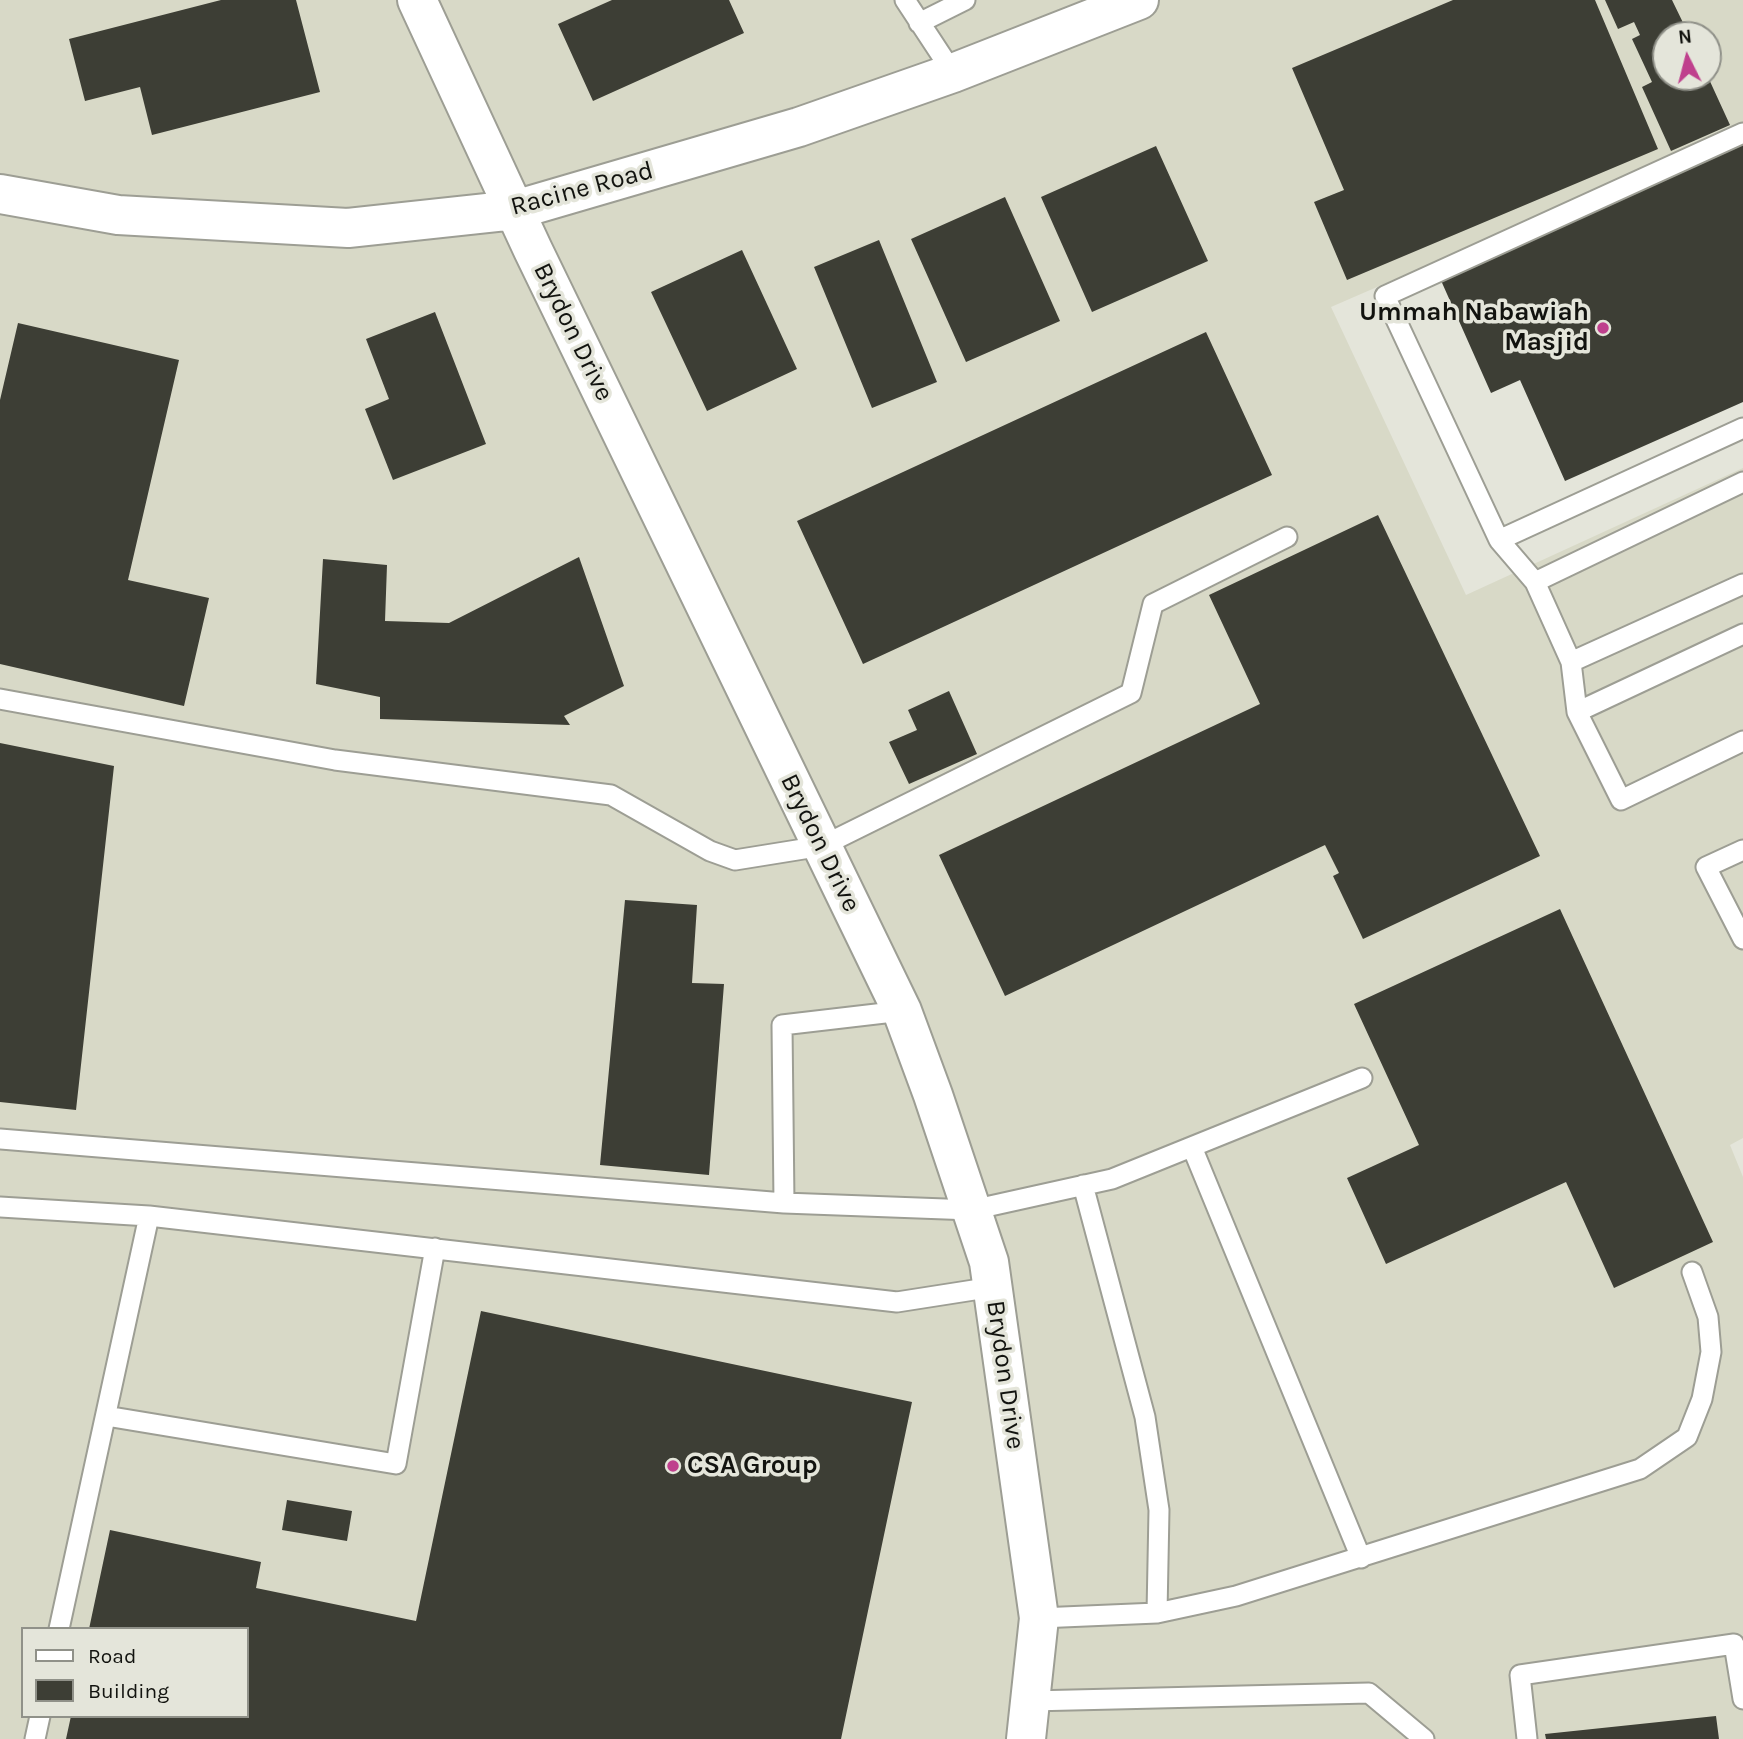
<!DOCTYPE html>
<style>
body{margin:0}
#map{position:relative;width:1743px;height:1739px;overflow:hidden;background:#e4e5da;font-family:Karla,sans-serif}
canvas{display:block}
.legend{position:absolute;left:21px;top:1627px;width:228px;height:91px;box-sizing:border-box;background:#e4e5da;border:2px solid #909189;margin:0;padding:9px 12px;list-style:none;font-size:21px;color:#12130f}
.legend li{display:flex;align-items:center;gap:14px;height:35px}
.legend b{width:35px;border:2px solid #909189}
.north{position:absolute;left:1652px;top:21px;width:70px;height:70px;box-sizing:border-box;background:#e4e5da;border:2px solid #909189;border-radius:50%;rotate:354deg;font-size:19px;font-weight:700;line-height:28px;text-align:center;color:#12130f}
.north::after{content:'';display:block;margin:auto;width:24px;height:32px;background:#bf408d;clip-path:polygon(50% 0,100% 100%,50% 72%,0 100%)}
</style>
<div id="map">
<canvas width="1743" height="1739"></canvas>
<ul class="legend">
<li><b style="height:9px;background:#fff"></b>Road</li>
<li><b style="height:19px;background:#3d3e35"></b>Building</li>
</ul>
<div class="north">N</div>
</div>
<script>
const g = document.querySelector('canvas').getContext('2d');
g.lineJoin = 'round';
function fillPath(path, color) {
  g.fillStyle = color;
  g.fill(path, 'evenodd');
}
function shape(rows) {
  const path = new Path2D();
  for (const r of rows) {
    path.moveTo(r[0], r[1]);
    for (let i = 2; i < r.length; i += 2) path.lineTo(r[i], r[i + 1]);
  }
  return path;
}
function strokePath(path, color, width, dash) {
  g.strokeStyle = color;
  g.lineWidth = width;
  g.lineCap = dash ? 'butt' : 'round';
  g.setLineDash(dash || []);
  g.stroke(path);
}
function write(font, color, halo, rows, align = 'center') {
  g.font = font + ' Karla,sans-serif';
  g.lineWidth = 7;
  g.setLineDash([]);
  g.textBaseline = 'middle';
  g.strokeStyle = halo;
  g.fillStyle = color;
  for (const [text, x, y, turn = 0] of rows) {
    g.save();
    g.translate(x, y);
    g.rotate((+turn || 0) * Math.PI / 180);
    g.textAlign = isNaN(turn) ? turn : align;
    if (halo) g.strokeText(text, 0, 0);
    g.fillText(text, 0, 0);
    g.restore();
  }
}
const built = shape([
 [0,0,1743,0,1743,128,1331,307,1466,595,1743,468,1743,1138,1730,1145,1743,1177,1743,1739,0,1739],
 [1666,35,1708,35,1708,77,1666,77],
 [23,1629,247,1629,247,1716,23,1716]
]);
const building = shape([
 [221,0,296,0,320,92,152,135,140,87,85,101,69,39],
 [612,0,729,0,744,33,593,101,558,24],
 [1453,0,1595,0,1658,149,1347,280,1314,202,1344,190,1292,68],
 [1605,0,1672,0,1689,35,1666,35,1666,77,1708,77,1730,125,1671,151,1642,87,1652,82,1632,39,1640,35,1634,22,1618,29],
 [1743,141,1743,402,1565,481,1520,380,1491,393,1439,276],
 [1156,146,1208,261,1092,312,1041,197],
 [1005,197,1060,321,966,362,911,239],
 [879,240,937,382,872,408,814,267],
 [742,250,797,369,707,411,651,292],
 [435,312,486,444,393,480,365,409,389,399,366,339],
 [18,323,179,360,128,580,209,598,184,706,0,664,0,400],
 [1206,332,1272,475,863,664,797,521],
 [1378,515,1540,856,1363,939,1333,876,1339,873,1325,845,1005,996,939,855,1260,704,1209,595],
 [579,557,624,686,564,716,570,725,380,719,380,697,316,684,323,559,387,565,385,621,449,623],
 [949,691,977,754,909,784,889,742,917,730,908,710],
 [0,743,114,766,76,1110,0,1102],
 [625,900,697,905,692,983,724,984,709,1175,600,1165],
 [1560,909,1713,1242,1614,1288,1566,1182,1386,1264,1347,1178,1419,1145,1354,1004],
 [481,1311,912,1402,841,1739,66,1739,71,1716,247,1716,247,1629,89,1629,110,1530,261,1562,256,1588,416,1621],
 [287,1500,352,1511,347,1541,282,1530],
 [1716,1716,1719,1739,1546,1739,1545,1734]
]);
const service = shape([
 [905,0,953,73],
 [919,23,965,0],
 [1743,133,1385,296,1499,540,1743,428],
 [1743,482,1535,582,1571,662,1577,712,1621,800,1743,741],
 [1499,540,1535,582],
 [1571,662,1743,584],
 [0,699,335,760,611,795,710,851,735,860,822,846,1131,693,1153,604,1287,537],
 [1577,712,1743,634],
 [1743,850,1706,867,1743,939],
 [0,1139,784,1203,972,1210,1112,1179,1362,1078],
 [1192,1147,1361,1558],
 [1083,1185,1145,1417,1159,1510,1157,1613],
 [784,1203,782,1025,902,1011],
 [0,1207,149,1216],
 [106,1416,396,1464,435,1248],
 [1039,1618,1157,1613,1236,1596,1640,1469,1687,1437,1702,1399,1711,1352,1708,1317,1692,1272],
 [59,1629,149,1216,897,1302,993,1287],
 [1030,1701,1369,1693,1424,1739],
 [35,1739,40,1716],
 [1527,1739,1520,1675,1734,1644,1743,1699]
]);
const minor = shape([
 [417,0,533,250,902,1011,933,1095,989,1262,1039,1618,1026,1739],
 [0,194,118,215,348,228,515,210,799,127,953,73,1139,0]
]);
const markers = [
 [1603,328,7,"#bf408d"],
 [673,1466,7,"#bf408d"]
];
const streetNames = [
 ["Racine Road",582,189,-15],
 ["Brydon Drive",573,332,64],
 ["Brydon Drive",820,843,64],
 ["Brydon Drive",1005,1375,82]
];
const poiNames = [
 ["Ummah Nabawiah",1589,313],
 ["Masjid",1589,343],
 ["CSA Group",687,1466,"left"]
];
fillPath(built, '#d8d9c7');
fillPath(building, '#3d3e35');
strokePath(service, '#9d9e94', 23);
strokePath(minor, '#9d9e94', 42);
strokePath(service, '#fff', 19);
strokePath(minor, '#fff', 38);
for (const [x, y, r, color] of markers) {
  const dot = new Path2D();
  dot.arc(x, y, r, 0, 2 * Math.PI);
  g.fillStyle = color;
  g.fill(dot);
  strokePath(dot, '#e4e5da', 2.5);
}
write('26px', '#12130f', '#e4e5da', streetNames);
write('bold 26px', '#12130f', '#e4e5da', poiNames, 'right');
</script>
